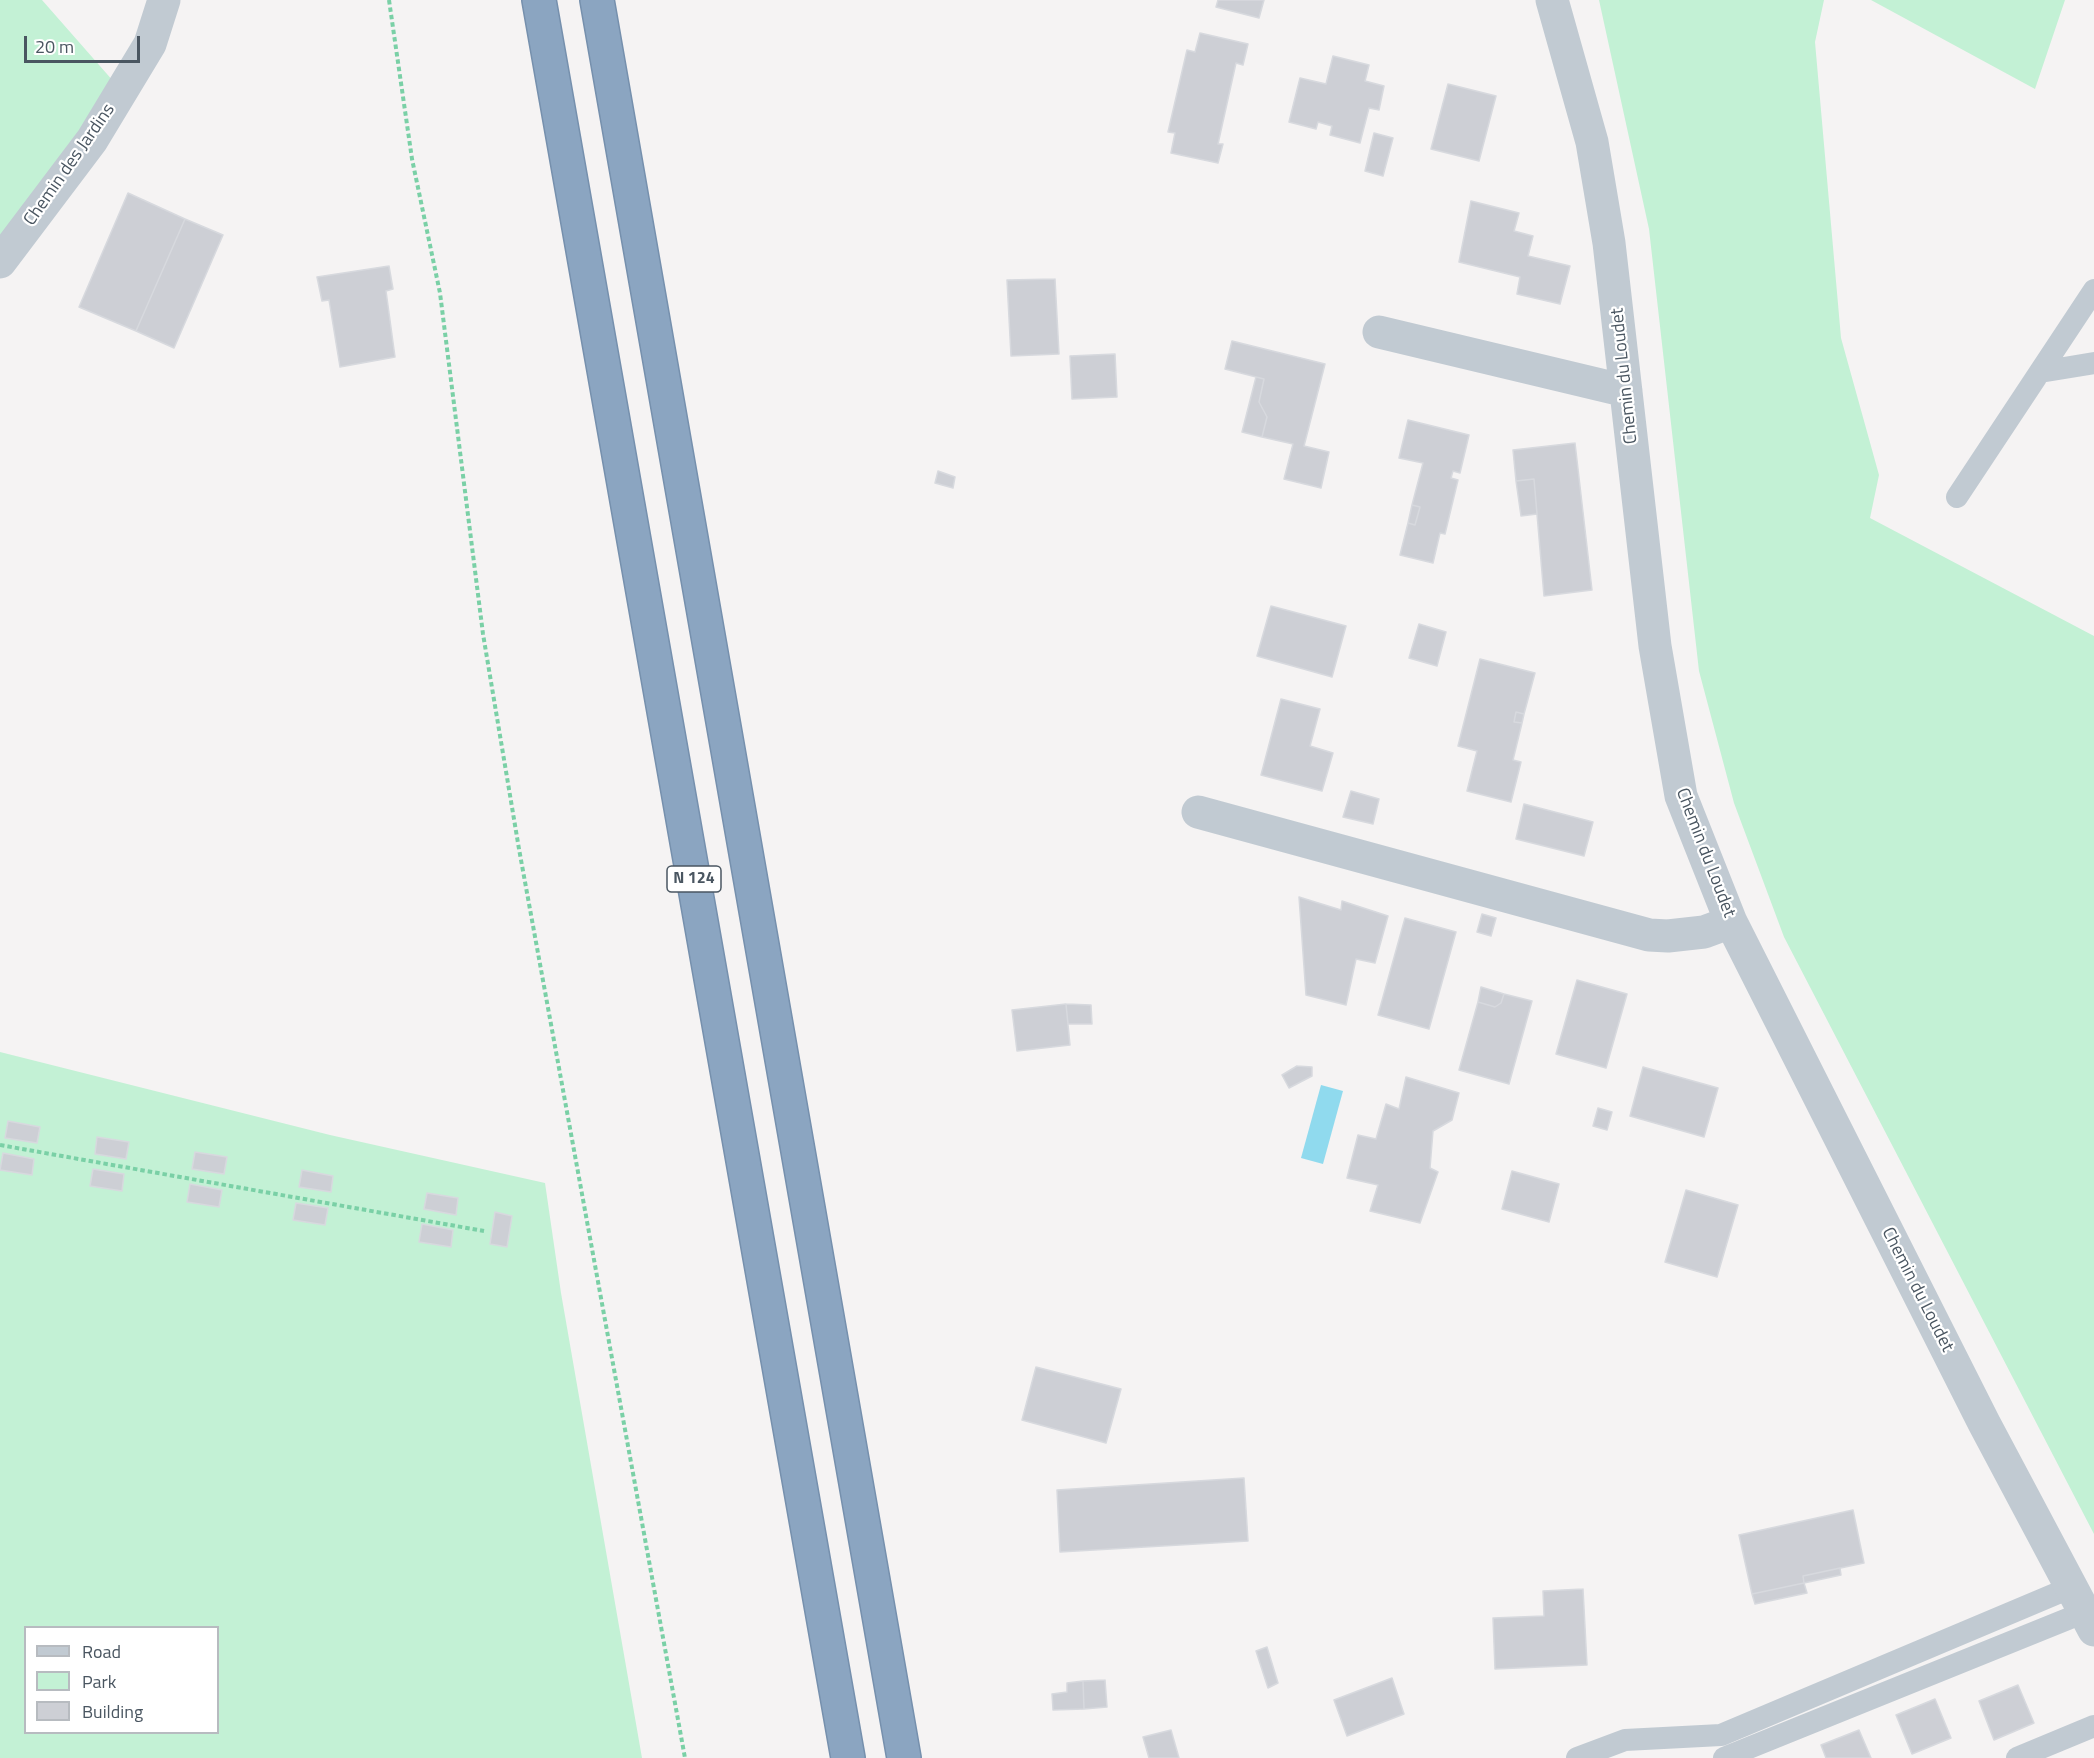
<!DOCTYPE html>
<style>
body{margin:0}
#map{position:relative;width:2094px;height:1758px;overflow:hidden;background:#f5f3f3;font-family:"Titillium Web",sans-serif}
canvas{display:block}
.legend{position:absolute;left:24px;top:1626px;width:195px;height:108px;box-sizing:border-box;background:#fff;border:2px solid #b7bbc0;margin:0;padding:8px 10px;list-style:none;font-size:18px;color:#4a5661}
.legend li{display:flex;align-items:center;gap:12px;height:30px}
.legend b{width:30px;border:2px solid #b7bbc0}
.scale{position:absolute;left:24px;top:36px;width:116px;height:27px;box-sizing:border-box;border:3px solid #4a5661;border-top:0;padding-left:8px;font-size:18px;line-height:21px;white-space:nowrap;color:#4a5661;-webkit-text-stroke:4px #fff;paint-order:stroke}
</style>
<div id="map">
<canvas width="2094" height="1758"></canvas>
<ul class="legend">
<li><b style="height:8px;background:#c1cad2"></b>Road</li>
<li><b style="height:16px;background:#c3f1d5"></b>Park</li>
<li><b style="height:16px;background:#cdcfd5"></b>Building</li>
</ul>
<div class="scale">20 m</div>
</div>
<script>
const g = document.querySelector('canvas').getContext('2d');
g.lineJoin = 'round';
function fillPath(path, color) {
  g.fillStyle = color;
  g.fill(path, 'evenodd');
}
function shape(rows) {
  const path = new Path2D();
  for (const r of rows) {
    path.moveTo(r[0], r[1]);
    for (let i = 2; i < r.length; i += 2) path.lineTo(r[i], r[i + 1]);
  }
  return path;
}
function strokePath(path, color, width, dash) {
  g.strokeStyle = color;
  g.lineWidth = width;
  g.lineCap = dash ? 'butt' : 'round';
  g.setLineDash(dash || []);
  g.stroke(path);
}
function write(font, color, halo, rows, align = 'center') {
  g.font = font + ' "Titillium Web",sans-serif';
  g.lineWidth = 4.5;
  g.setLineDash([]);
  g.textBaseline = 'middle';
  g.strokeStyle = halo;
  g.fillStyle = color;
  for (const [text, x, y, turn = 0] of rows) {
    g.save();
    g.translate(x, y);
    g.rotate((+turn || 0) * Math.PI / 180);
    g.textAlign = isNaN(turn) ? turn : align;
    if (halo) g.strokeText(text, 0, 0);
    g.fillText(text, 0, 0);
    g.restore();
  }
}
const green = shape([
 [0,0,42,0,114,82,0,266],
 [1599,0,1824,0,1815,42,1841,338,1879,475,1870,518,2094,636,2094,1534,1784,937,1734,803,1699,671,1649,229],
 [1871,0,2065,0,2035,89],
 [0,1052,330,1135,545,1183,561,1293,642,1758,0,1758],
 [26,1628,218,1628,218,1732,26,1732]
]);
const water = shape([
 [1321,1085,1343,1091,1323,1164,1301,1158]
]);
const building = shape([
 [1218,0,1264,0,1259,18,1216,7,1218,0],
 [1200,33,1248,44,1243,65,1236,63,1218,144,1223,144,1218,163,1171,153,1175,133,1168,132,1187,50,1195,52,1200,33],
 [1333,56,1369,65,1365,81,1384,86,1379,110,1369,108,1360,143,1330,135,1332,126,1318,122,1316,129,1289,122,1300,78,1326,84,1333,56],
 [1448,84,1496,96,1479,161,1431,149,1448,84],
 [1374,133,1393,138,1383,176,1365,171,1374,133],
 [128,193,185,219,136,331,79,307,128,193],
 [1471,201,1519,213,1514,231,1533,236,1528,256,1570,266,1560,304,1517,294,1520,277,1459,262,1471,201],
 [185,219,223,235,174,348,136,331,185,219],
 [389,266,393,289,386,291,395,357,340,367,329,300,322,301,317,277,389,266],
 [1055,279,1059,354,1011,356,1007,280,1055,279],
 [1232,341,1325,364,1304,446,1329,452,1321,488,1284,479,1293,444,1262,437,1267,417,1259,402,1264,379,1225,369,1232,341],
 [1115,354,1117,397,1072,399,1070,356,1115,354],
 [1256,377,1264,379,1259,402,1267,417,1262,437,1242,432,1256,377],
 [1408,420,1469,435,1460,473,1453,471,1451,478,1458,480,1445,534,1440,533,1433,563,1400,555,1408,523,1415,525,1420,507,1412,505,1423,463,1399,458,1408,420],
 [1575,443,1592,590,1544,596,1534,479,1516,481,1513,450,1575,443],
 [938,471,955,477,953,488,935,483,938,471],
 [1534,479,1537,514,1521,516,1516,481,1534,479],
 [1412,505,1420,507,1415,525,1408,523,1412,505],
 [1271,606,1346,626,1332,677,1257,656,1271,606],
 [1419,624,1446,632,1437,666,1409,658,1419,624],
 [1480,659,1535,673,1524,714,1516,712,1514,722,1522,723,1513,760,1521,762,1511,802,1467,791,1477,751,1458,746,1480,659],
 [1281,699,1320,709,1310,746,1333,753,1322,791,1261,775,1281,699],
 [1516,712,1524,714,1522,723,1514,722,1516,712],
 [1351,791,1379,799,1373,824,1343,817,1351,791],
 [1524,804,1593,822,1584,856,1516,839,1524,804],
 [1299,897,1341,910,1342,901,1388,916,1375,963,1356,959,1346,1005,1306,995,1299,897],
 [1482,914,1496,918,1491,936,1477,932,1482,914],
 [1405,918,1456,932,1429,1029,1378,1015,1405,918],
 [1577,980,1627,994,1606,1068,1556,1054,1577,980],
 [1481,987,1504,994,1501,1003,1495,1007,1478,1002,1481,987],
 [1504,994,1532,1001,1509,1084,1459,1070,1478,1002,1495,1007,1501,1003,1504,994],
 [1066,1004,1070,1045,1017,1051,1012,1010,1066,1004],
 [1066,1004,1091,1005,1092,1024,1068,1024,1066,1004],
 [1297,1066,1312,1067,1312,1076,1289,1088,1282,1075,1297,1066],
 [1643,1067,1718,1088,1704,1137,1630,1116,1643,1067],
 [1406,1077,1459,1093,1452,1120,1433,1131,1430,1168,1438,1172,1420,1223,1370,1211,1378,1185,1347,1178,1358,1135,1376,1139,1386,1104,1399,1109,1406,1077],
 [1598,1108,1612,1112,1607,1130,1593,1126,1598,1108],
 [8,1121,40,1127,37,1143,5,1138,8,1121],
 [97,1137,129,1142,126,1159,95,1154,97,1137],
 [195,1152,227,1157,224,1174,192,1169,195,1152],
 [3,1153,34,1159,32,1175,0,1170,3,1153],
 [93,1169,124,1174,122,1191,90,1186,93,1169],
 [302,1170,333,1176,331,1192,299,1187,302,1170],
 [1512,1171,1559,1184,1549,1222,1502,1209,1512,1171],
 [190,1184,222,1190,219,1207,187,1202,190,1184],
 [1686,1190,1738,1205,1717,1277,1665,1262,1686,1190],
 [427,1193,458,1198,456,1215,424,1209,427,1193],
 [296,1203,328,1208,325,1225,293,1220,296,1203],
 [495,1212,512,1216,507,1247,490,1244,495,1212],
 [422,1224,453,1230,451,1247,419,1242,422,1224],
 [1036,1367,1121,1389,1106,1443,1022,1420,1036,1367],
 [1244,1478,1248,1541,1060,1552,1057,1490,1244,1478],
 [1853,1510,1864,1563,1803,1576,1804,1583,1752,1594,1739,1535,1853,1510],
 [1840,1568,1841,1575,1804,1583,1803,1576,1840,1568],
 [1804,1583,1807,1593,1755,1604,1752,1594,1804,1583],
 [1583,1589,1587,1665,1495,1669,1493,1618,1544,1616,1543,1591,1583,1589],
 [1267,1647,1278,1683,1268,1688,1256,1651,1267,1647],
 [1392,1678,1404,1714,1347,1736,1334,1700,1392,1678],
 [1105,1680,1107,1707,1084,1709,1083,1681,1105,1680],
 [1083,1681,1084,1709,1053,1710,1052,1694,1067,1692,1067,1683,1083,1681],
 [2018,1685,2034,1723,1994,1740,1979,1701,2018,1685],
 [1935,1699,1951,1738,1912,1754,1896,1715,1935,1699],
 [1171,1730,1179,1758,1149,1758,1143,1737,1171,1730],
 [1859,1730,1871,1758,1826,1758,1821,1745,1859,1730]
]);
const path = shape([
 [389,0,412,159,440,293,483,634,519,849,685,1758],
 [0,1145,484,1231]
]);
const lane = shape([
 [2040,372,2094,363],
 [1957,497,2094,290],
 [1577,1758,1625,1740,1721,1735,2072,1587],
 [1724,1758,2085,1612],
 [2017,1758,2094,1726]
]);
const street = shape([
 [1552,0,1592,142,1609,243,1655,646,1681,796,1731,922,1984,1423,2094,1630],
 [0,262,92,140,150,44,164,0],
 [1379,332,1626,391],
 [1198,812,1649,935,1668,936,1704,932,1731,922]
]);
const highway = shape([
 [539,0,848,1758],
 [597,0,904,1758]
]);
const shields = [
 [694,879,54]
];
const shieldNames = [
 ["N 124",694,879]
];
const streetNames = [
 ["Chemin des Jardins",70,165,-55],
 ["Chemin du Loudet",1625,376,-96],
 ["Chemin du Loudet",1705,853,69],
 ["Chemin du Loudet",1917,1290,63]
];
fillPath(green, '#c3f1d5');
fillPath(water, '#90daee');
fillPath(building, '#cdcfd5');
strokePath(building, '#d7d9de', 1.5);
strokePath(highway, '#7690ad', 36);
strokePath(path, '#7ad0a6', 4, [4.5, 3]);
strokePath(lane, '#c1cad2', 22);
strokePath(street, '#c1cad2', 33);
strokePath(highway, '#8ba5c1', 33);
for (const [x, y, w] of shields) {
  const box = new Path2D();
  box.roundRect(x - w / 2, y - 13, w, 26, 4.5);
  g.fillStyle = '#fff';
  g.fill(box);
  strokePath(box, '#4a5661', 1.5);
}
write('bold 16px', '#4a5661', null, shieldNames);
write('18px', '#4a5661', '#fff', streetNames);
</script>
